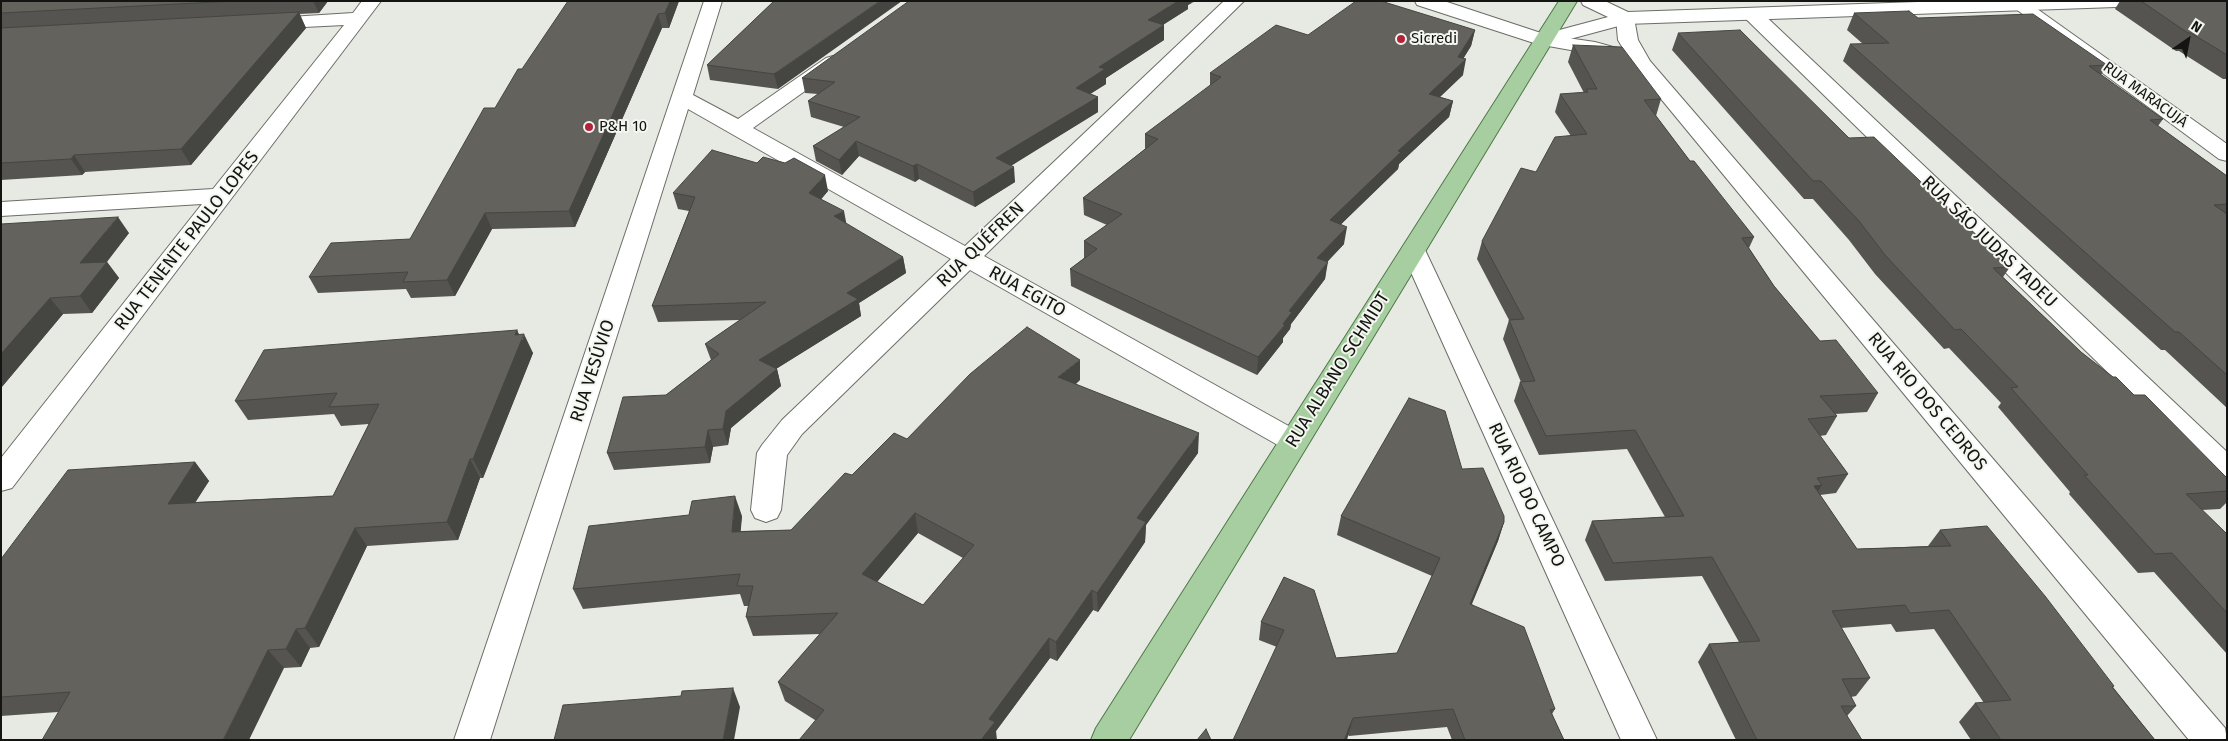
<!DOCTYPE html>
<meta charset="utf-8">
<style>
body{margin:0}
#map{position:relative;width:2228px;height:741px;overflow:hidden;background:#e7e9e3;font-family:"Fira Sans",sans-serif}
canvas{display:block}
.frame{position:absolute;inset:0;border:2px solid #141412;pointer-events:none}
.north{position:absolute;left:2163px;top:15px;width:50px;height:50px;-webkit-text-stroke:4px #f4f6f0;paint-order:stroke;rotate:33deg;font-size:14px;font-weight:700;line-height:20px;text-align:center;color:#141412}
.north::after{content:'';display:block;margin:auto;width:18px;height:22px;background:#141412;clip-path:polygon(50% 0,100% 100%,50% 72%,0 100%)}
</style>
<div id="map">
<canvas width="2228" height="741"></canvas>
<div class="frame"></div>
<div class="north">N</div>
</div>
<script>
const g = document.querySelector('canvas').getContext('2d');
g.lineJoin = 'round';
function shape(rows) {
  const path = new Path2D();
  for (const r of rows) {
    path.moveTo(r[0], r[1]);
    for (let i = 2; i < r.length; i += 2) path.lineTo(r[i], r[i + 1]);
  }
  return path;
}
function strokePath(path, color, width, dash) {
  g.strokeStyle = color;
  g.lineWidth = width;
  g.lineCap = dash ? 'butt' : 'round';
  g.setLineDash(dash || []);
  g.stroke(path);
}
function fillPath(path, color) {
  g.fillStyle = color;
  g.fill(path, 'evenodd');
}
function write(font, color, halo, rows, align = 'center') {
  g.font = font + ' "Fira Sans",sans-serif';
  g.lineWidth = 4;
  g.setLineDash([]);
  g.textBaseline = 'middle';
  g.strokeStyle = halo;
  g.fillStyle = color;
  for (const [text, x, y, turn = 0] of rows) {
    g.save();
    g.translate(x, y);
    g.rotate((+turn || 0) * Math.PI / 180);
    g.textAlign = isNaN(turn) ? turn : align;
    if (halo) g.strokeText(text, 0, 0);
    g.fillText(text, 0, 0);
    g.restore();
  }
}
const minor = shape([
 [362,1,381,1,12,488,1,491,1,458,202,204,1,216,1,202,213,189,344,25,265,29,258,27,255,23,258,19,353,13,362,1],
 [704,1,722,1,693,95,738,119,826,58,833,56,840,58,843,62,840,66,753,128,965,246,1224,1,1244,1,984,256,1303,434,1308,441,1303,448,1293,452,1283,448,970,270,802,434,787,455,781,510,777,518,766,522,755,518,751,510,757,453,762,445,782,420,951,259,688,109,490,740,454,740,704,1],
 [1415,1,1444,1,1547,35,1595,42,1624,50,1618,40,1616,18,1618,14,1625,12,1632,14,1634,18,1638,40,1650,61,2225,728,2227,740,2189,740,1629,60,1622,62,1593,54,1537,44,1417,5,1415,1],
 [2005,1,2026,1,2227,144,2227,161,2219,159,2005,1],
 [1752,8,1759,10,2227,452,2227,481,2216,478,1745,18,1743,14,1745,10,1752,8],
 [1413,243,1422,245,1425,250,1657,740,1621,740,1401,250,1404,245,1413,243]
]);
const tertiary = shape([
 [1581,1,1605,1,1628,12,1947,1,2125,1,2123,5,2116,7,1626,24,1544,46,1537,44,1534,40,1537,36,1608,17,1583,5,1581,1]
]);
const primary = shape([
 [1559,1,1577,1,1129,740,1091,740,1096,728,1559,1]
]);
const wall = shape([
 [1,1,328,1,319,13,299,14,306,28,191,165,85,172,82,175,1,180],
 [679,1,669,28,662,28,575,227,492,229,455,296,411,298,406,289,318,293,309,277,410,239,495,108],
 [774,1,778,89,710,80,707,65],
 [2120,1,2227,1,2227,79,2223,79,2179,51,2176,51,2115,9],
 [1194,2,1188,5,1188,9,1163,25,1164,40,1106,78,1106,84,1090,94,1098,97,1098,112,1011,165,1015,182,975,207,919,179,915,182,859,156,842,175,816,161,813,146,844,127,811,117,808,101,818,94,805,93,802,78],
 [1854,13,1918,18,2107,65,2101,75,2163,119,2158,126,2227,176,2227,408,2165,350,2161,350,1843,61,1850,44,1863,44,1847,30],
 [1475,30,1471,46,1463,59,1463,75,1440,97,1453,101,1449,117,1399,164,1398,169,1341,224,1344,244,1327,262,1325,279,1291,324,1290,329,1283,338,1283,342,1257,375,1071,286,1070,269,1084,258,1084,241,1107,225,1084,215,1083,198,1145,149,1145,134,1210,86,1210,73,1308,35],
 [1678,33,1849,138,2010,267,2003,277,2081,352,2134,395,2227,478,2227,502,2220,509,2202,510,2227,534,2227,654,2154,572,2138,573,2069,494,2070,492,1998,407,2001,403,1949,348,1944,349,1875,274,1849,240,1813,199,1804,199,1672,50],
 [1573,45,1661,99,1656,116,1690,161,1754,237,1749,248,1774,286,1820,341,1878,393,1867,412,1835,414,1837,416,1826,435,1820,436,1848,474,1836,493,1820,495,1857,549,1928,546,1940,530,2114,686,2113,687,2155,740,1971,740,1959,722,1975,703,1984,703,1934,629,1896,632,1891,624,1841,628,1870,678,1856,696,1851,697,1856,706,1847,716,1862,740,1736,740,1698,662,1709,644,1739,642,1702,576,1605,581,1585,540,1592,521,1665,517,1627,449,1539,455,1514,401,1520,382,1521,382,1503,339,1509,320,1477,259,1482,241,1536,172,1571,136,1555,112,1560,94,1584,93,1568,62],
 [757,163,828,191,821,199,846,224,903,257,906,273,859,303,861,316,776,369,777,369,781,386,731,428,728,445,713,447,710,463,614,470,607,453,666,395,711,360,705,344,740,320,658,322,652,306,689,211,678,209,673,193],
 [1,224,129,233,107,262,119,278,92,313,63,314,1,388],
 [517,330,519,335,533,353,483,478,480,478,458,540,367,546,319,647,310,648,301,667,284,668,58,712,1,716,1,559,195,462,209,481,195,502,333,496,369,424,341,426,334,414,248,420,235,401],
 [1080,380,1076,384,1198,453,1146,525,1145,542,1098,612,1093,610,1057,661,1050,658,996,731,815,720,785,701,778,682,820,634,753,636,746,617,748,606,744,606,740,594,583,609,573,589,742,516,740,531,791,530,852,475,907,439],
 [918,533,963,558,923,605,877,582],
 [1462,469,1504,522,1498,541,1472,604,1555,709,1552,714,1564,740,1452,740,1447,727,1349,736,1277,647,1259,640,1261,622,1284,577,1336,658,1397,653,1432,576,1337,535,1341,516]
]);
const shadedWall = shape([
 [313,1,328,1,319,13],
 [670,1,679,1,669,28,665,13],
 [880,1,902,1,778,89,774,74],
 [1178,1,1194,1,1188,5,1188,9,1148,34,1148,20],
 [299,12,306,28,191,165,181,149],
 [658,14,662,28,575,227,569,211],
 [1164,25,1164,40,1106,78,1106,84,1076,103,1076,88,1099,67],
 [1475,30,1471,46,1458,67,1466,59,1463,75,1426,110,1429,94,1458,57],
 [1098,97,1098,112,998,174,996,158],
 [1453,101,1449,117,1399,164,1398,169,1328,237,1330,220,1398,151],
 [856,141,859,156,842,175,839,160],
 [74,155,85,172,82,175,71,159],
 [917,164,919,179,915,182,913,166],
 [1014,167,1015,182,975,207,973,192],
 [825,175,828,191,813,209,809,193],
 [844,211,847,227,834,216],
 [485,213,492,229,455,296,447,280],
 [118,217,129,233,92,280,80,263],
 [1347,227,1344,244,1315,275,1317,258],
 [903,257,906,273,859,303,861,316,763,377,759,360,847,293],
 [107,262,119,278,92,313,80,296],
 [1328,262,1325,279,1291,324,1290,329,1283,338,1283,342,1257,375,1258,357,1283,324,1289,311],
 [50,298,63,314,1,388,1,354],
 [517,330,522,341,524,334,533,353,483,478,473,459],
 [1080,360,1080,380,1059,397,1058,377],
 [777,369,781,386,731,428,728,445,723,429,726,411],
 [708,430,713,447,710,463,705,447],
 [1199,433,1198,453,1146,525,1145,542,1098,612,1097,593,1137,518],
 [470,459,480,478,458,540,447,522],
 [195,462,209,481,183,522,168,504],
 [1822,485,1810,504,1814,486],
 [735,496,742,516,739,552,732,532],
 [915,513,918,533,867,594,862,574],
 [1504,522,1498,541,1464,622,1470,604],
 [355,528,367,546,319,647,305,628],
 [1092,590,1093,610,1057,661,1056,642],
 [296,629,310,648,301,667,286,649],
 [1049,638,1050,658,996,731,997,740,981,740,989,719],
 [268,650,284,668,249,740,223,740],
 [733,688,740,707,734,740,723,740],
 [1353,718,1347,740,1344,740]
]);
const building = shape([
 [1,1,236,1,1,13,1,1],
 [568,1,670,1,665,13,658,14,569,211,485,213,447,280,403,282,408,272,309,277,331,243,410,239,484,108,495,108,518,69,522,69,568,1],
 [774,1,880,1,774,74,707,65,774,1],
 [909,1,1178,1,1148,20,1164,25,1099,67,1105,69,1076,88,1098,97,996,158,1014,167,973,192,917,164,913,166,856,141,839,160,813,146,860,117,808,101,835,82,802,78,909,1],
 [1356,1,1381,1,1475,30,1458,57,1466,59,1429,94,1453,101,1398,151,1401,152,1330,220,1347,227,1317,258,1328,262,1289,311,1292,312,1283,324,1285,325,1258,357,1070,269,1097,249,1084,241,1122,214,1083,198,1158,139,1145,134,1221,77,1210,73,1276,25,1308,35,1356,1],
 [2141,1,2227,1,2227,55,2191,33,2188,33,2141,1],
 [1909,11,1918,18,2033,14,2107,65,2089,66,2163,119,2150,120,2227,176,2227,204,2214,205,2227,214,2227,375,2179,332,2175,332,1850,44,1889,43,1854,13,1909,11],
 [299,12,181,149,74,155,71,159,1,163,1,28,299,12],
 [1740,30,1849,138,1874,137,2010,267,1993,268,2081,352,2113,377,2116,377,2134,395,2145,395,2227,478,2227,491,2186,494,2227,534,2227,613,2172,553,2155,554,2084,475,2088,475,2011,388,2018,387,1961,329,1955,330,1885,255,1859,221,1821,181,1813,181,1678,33,1740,30],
 [1573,45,1622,47,1661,99,1644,100,1690,161,1694,161,1754,237,1742,238,1774,286,1820,341,1836,340,1878,393,1820,396,1837,416,1808,419,1848,474,1817,478,1822,485,1814,486,1857,549,1951,546,1940,530,1987,526,2045,596,2114,686,2112,687,2155,740,2001,740,1975,703,2011,700,1949,610,1910,613,1905,605,1832,611,1870,678,1842,679,1856,706,1841,706,1862,740,1757,740,1709,644,1760,641,1712,557,1613,563,1592,521,1684,516,1635,430,1546,436,1520,382,1535,381,1509,320,1524,319,1482,241,1521,168,1536,172,1555,137,1587,134,1560,94,1588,92,1586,89,1597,89,1573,45],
 [712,150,757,163,763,157,785,163,794,158,825,175,809,193,844,211,834,216,903,257,847,293,858,299,759,360,777,369,726,411,723,429,708,430,705,447,607,453,623,397,666,395,719,354,705,344,766,302,652,306,695,197,673,193,712,150],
 [118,217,80,263,107,262,80,296,50,298,1,354,1,224,118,217],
 [1027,327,1080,360,1058,377,1199,433,1137,518,1146,522,1097,593,1092,590,1056,642,1049,638,989,719,995,722,981,740,799,740,824,710,778,682,838,613,746,617,753,586,737,586,740,574,573,589,589,526,689,515,692,501,735,496,732,532,791,530,845,473,852,475,894,433,907,439,970,374,1027,327],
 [915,513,974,545,923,605,862,574,915,513],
 [517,330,515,335,524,334,473,459,470,459,447,522,355,528,305,628,296,629,286,649,268,650,223,740,42,740,70,692,1,697,1,559,68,470,195,462,168,504,333,496,379,404,329,407,337,393,235,401,264,350,517,330],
 [1409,398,1445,411,1462,469,1483,468,1504,516,1504,522,1470,604,1524,627,1555,709,1550,710,1564,740,1465,740,1453,709,1353,718,1344,740,1233,740,1284,630,1261,622,1284,577,1314,590,1336,658,1397,653,1440,558,1341,516,1409,398],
 [733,688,723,740,554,740,563,705,681,696,682,691,733,688],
 [1206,729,1211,740,1197,740,1206,729]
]);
const markers = [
 [1401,39,5,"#b4213b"],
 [589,127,5,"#b4213b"]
];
const farPoinames = [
 ["Sicredi",1411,39],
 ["P&H 10",599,127]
];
const farStreetnames = [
 ["RUA MARACUJÁ",2145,95,36]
];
const streetNames = [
 ["RUA TENENTE PAULO LOPES",187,241,-52],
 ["RUA SÃO JUDAS TADEU",1989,242,44],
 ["RUA QUÉFREN",981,245,-44],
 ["RUA EGITO",1027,292,29],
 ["RUA ALBANO SCHMIDT",1338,370,-58],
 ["RUA VESÚVIO",593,371,-72],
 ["RUA RIO DOS CEDROS",1927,402,50],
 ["RUA RIO DO CAMPO",1526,495,65]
];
strokePath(minor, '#6b6d67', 2);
strokePath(tertiary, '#6b6d67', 2);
strokePath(primary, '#4e7846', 2);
fillPath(minor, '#fff');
fillPath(tertiary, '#fff');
fillPath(primary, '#a7cea1');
fillPath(wall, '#555450');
fillPath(shadedWall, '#454541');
fillPath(building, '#63625d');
strokePath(building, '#454541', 1);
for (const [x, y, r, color] of markers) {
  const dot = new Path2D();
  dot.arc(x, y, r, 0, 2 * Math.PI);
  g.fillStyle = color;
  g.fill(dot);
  strokePath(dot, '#f4f6f0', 2);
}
write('15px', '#141412', '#f4f6f0', farPoinames, 'left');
write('15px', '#141412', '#f4f6f0', farStreetnames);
write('18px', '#141412', '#f4f6f0', streetNames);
</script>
